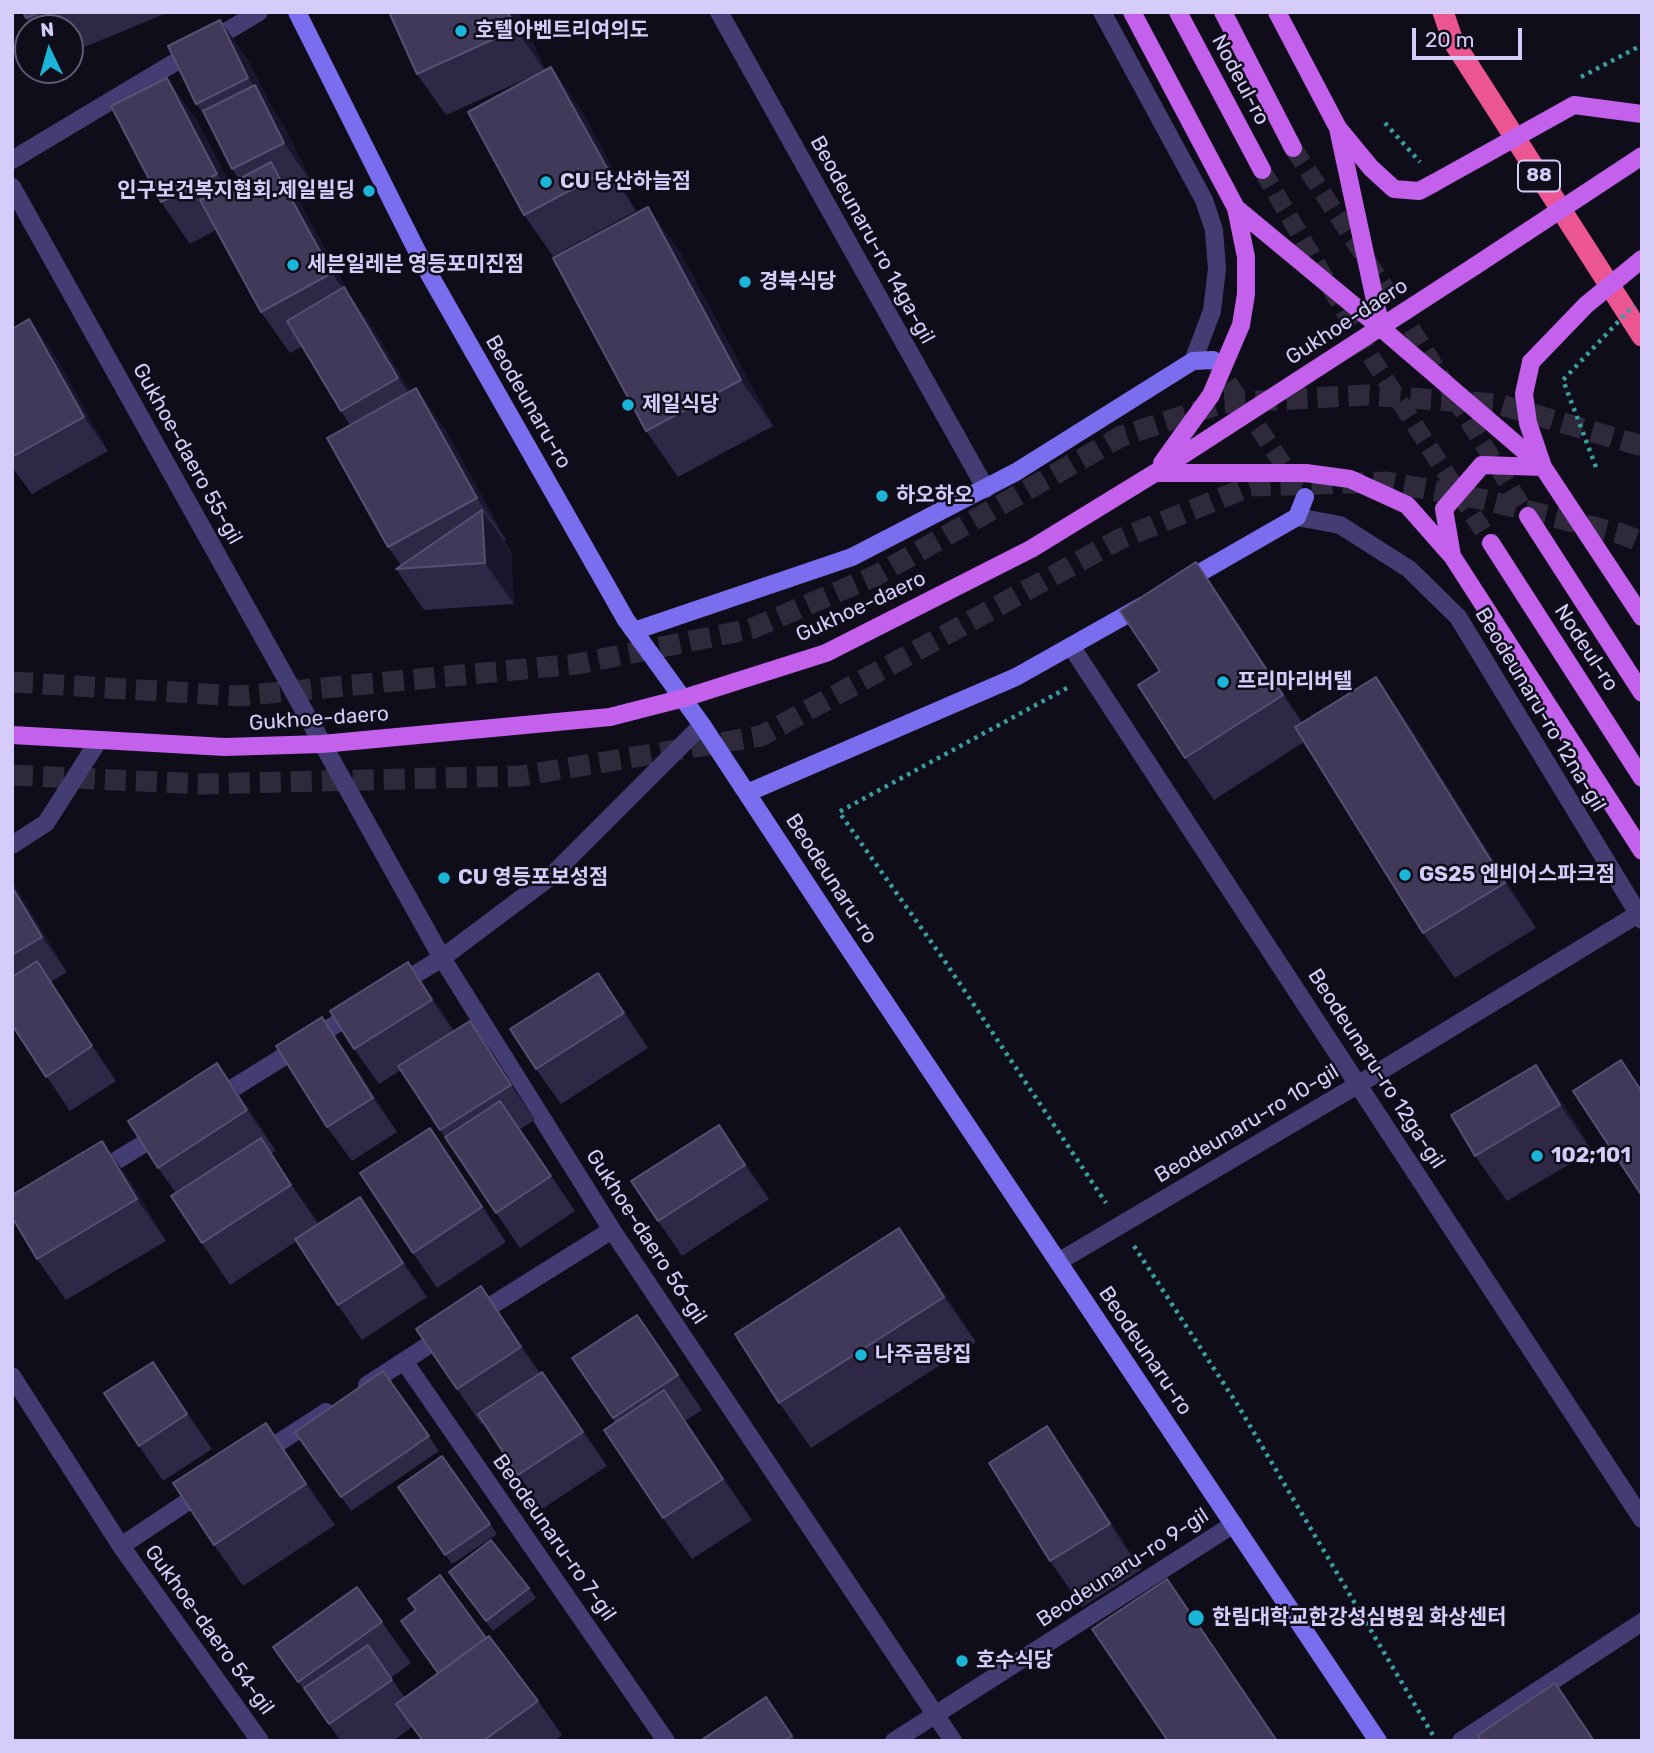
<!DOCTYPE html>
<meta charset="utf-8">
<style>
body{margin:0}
#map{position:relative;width:1654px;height:1753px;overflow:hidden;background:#100d1a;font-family:Rubik,sans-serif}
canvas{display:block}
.frame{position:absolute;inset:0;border:14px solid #d5ccf9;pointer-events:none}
.north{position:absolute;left:14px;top:14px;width:70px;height:70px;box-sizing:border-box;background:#100d1a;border:2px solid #5f5973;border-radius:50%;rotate:355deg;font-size:19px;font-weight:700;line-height:28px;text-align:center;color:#d5ccf9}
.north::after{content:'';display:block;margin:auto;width:24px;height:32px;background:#1ab5d7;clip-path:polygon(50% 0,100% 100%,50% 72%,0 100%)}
.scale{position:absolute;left:1412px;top:28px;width:110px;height:32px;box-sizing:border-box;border:4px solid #d5ccf9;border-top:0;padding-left:9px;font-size:21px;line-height:24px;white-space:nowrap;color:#d5ccf9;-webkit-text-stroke:5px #100d1a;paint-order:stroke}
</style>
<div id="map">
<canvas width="1654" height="1753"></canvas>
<div class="frame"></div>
<div class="north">N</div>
<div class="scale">20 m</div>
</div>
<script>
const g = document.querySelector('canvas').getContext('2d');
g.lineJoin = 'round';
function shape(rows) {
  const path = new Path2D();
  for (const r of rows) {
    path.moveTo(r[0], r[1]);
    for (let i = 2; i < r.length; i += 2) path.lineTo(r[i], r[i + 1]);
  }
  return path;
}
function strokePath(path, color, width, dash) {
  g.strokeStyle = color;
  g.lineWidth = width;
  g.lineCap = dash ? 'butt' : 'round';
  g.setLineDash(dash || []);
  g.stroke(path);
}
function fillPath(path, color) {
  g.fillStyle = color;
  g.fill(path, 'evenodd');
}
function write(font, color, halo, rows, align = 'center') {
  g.font = font + ' Rubik,"Noto Sans KR",sans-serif';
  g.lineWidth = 5;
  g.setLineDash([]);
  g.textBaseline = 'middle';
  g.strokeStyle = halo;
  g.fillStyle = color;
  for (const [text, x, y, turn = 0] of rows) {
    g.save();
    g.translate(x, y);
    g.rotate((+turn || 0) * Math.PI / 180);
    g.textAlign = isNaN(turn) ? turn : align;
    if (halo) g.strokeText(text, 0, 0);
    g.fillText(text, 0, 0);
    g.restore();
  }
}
const secondaryTunnel = shape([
 [1213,360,1305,497]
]);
const primaryTunnel = shape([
 [1293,148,1399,309,1528,516],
 [1262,170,1371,357,1491,543]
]);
const highwayTunnel = shape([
 [12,682,239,696,577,664,751,629,877,575,1122,436,1223,403,1365,395,1498,404,1642,446],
 [12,775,202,784,520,776,761,736,1120,539,1251,486,1387,482,1481,499,1622,534,1642,542]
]);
const path = shape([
 [1067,688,839,812,944,960,1106,1203],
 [1134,1246,1237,1404,1434,1737]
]);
const street = shape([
 [719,12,986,489],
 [1102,12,1204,200,1214,230,1217,269,1212,311,1193,361],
 [12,160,259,12],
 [12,187,442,958,612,1230,953,1741],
 [1297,517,1340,525,1409,569,1458,617,1642,920],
 [1071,646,1642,1519],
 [12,845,46,823,99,740],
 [398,985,442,958,550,877,702,725],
 [214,1100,357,1011],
 [98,1172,161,1133],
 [1058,1262,1359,1084,1638,914],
 [473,1317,612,1230],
 [404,1361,666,1741],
 [12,1376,121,1546,260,1741],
 [367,1385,446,1334],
 [261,1454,326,1412],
 [121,1546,205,1490],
 [894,1741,1234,1524],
 [1461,1741,1642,1622]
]);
const secondary = shape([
 [297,12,424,265,626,620,702,725,838,932,1378,1741],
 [1182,583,1297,517,1305,497],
 [634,631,852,557,1016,472,1193,361,1213,360],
 [747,793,1016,677,1142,606]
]);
const primary = shape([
 [1132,12,1236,208,1246,257,1246,294,1241,325,1211,395,1162,463],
 [1178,12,1262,170],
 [1223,12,1293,148],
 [1277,12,1338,128,1371,168,1394,189,1419,191,1434,183],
 [1339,133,1381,328],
 [1236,208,1381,328,1543,467],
 [1531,362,1524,394,1528,423,1543,467,1642,617],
 [1155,473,1306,473,1350,479,1407,505,1452,556,1642,851],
 [1528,516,1642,693],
 [1491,543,1642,778],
 [1452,556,1444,509,1482,465,1543,467],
 [12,735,225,747,322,744,610,717,684,698,826,653,1031,549,1155,473,1475,266]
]);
const highway = shape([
 [1443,12,1453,41,1642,336]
]);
const pathBridge = shape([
 [1581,77,1642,45],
 [1385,123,1420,162],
 [1596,467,1563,380,1634,305]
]);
const primaryBridge = shape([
 [1434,183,1574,105,1642,114],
 [1475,266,1642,156],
 [1531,362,1586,305,1642,259]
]);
const wall = shape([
 [23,12,169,12,70,53,70,28,32,28,26,18],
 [389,12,519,12,545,70,580,108,636,211,553,256,524,215,539,73,446,115,417,74],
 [220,20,249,62,273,110,284,126,313,185,293,194,300,203,352,299,373,328,410,391,445,429,506,540,504,541,511,551,514,604,424,610,396,569,401,565,388,547,350,425,341,411,302,346,290,353,261,312,216,230,190,244,161,202,196,119,230,184,239,179,232,169,208,120,196,104],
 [680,252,773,426,678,477,646,431],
 [29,319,54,354,108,451,32,494,12,467,12,329],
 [1225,603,1302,722,1407,722,1536,928,1455,978,1423,933,1304,742,1214,800,1185,758,1160,671],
 [12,881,67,972,51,982,116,1081,70,1111,12,1025],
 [432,996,454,1031,470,1021,494,1055,535,1120,520,1129,575,1211,520,1248,440,1130,401,1070,379,1084,354,1049],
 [622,1008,648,1048,561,1104,536,1069],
 [346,1052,397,1132,352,1161,327,1127],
 [1536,1065,1568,1111,1592,1151,1507,1201,1475,1156],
 [246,1105,276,1151,271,1154,319,1224,360,1197,427,1297,362,1340,338,1305,297,1241,230,1285,202,1243,176,1193,158,1168],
 [743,1160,769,1199,682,1256,658,1221],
 [454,1162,506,1242,437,1288,413,1253],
 [131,1182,166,1241,66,1300,37,1259],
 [931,1273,976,1342,811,1448,779,1403],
 [505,1321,540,1373,567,1406,607,1466,542,1509,483,1422,481,1424,457,1389],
 [662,1350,702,1410,685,1421,752,1520,692,1559,663,1518,615,1422,572,1358],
 [153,1362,212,1449,163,1481,139,1446],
 [383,1371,439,1451,351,1511,295,1432],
 [442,1456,497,1534,452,1564,398,1487],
 [294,1464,335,1525,243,1586,214,1545],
 [1079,1472,1141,1570,1082,1607,1050,1561],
 [449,1572,529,1588,536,1598,493,1631],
 [357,1587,411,1663,391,1678,405,1698,486,1638,538,1701,562,1735,555,1741,422,1741,412,1727,393,1741,341,1741,273,1647],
 [766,1697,796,1741,700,1741]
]);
const shadedWall = shape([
 [508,12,519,12,545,71,516,29],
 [220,20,249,62,273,110,284,126,313,185,284,143,260,94,248,78],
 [551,67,580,108,636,211,608,170],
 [167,78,196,119,246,215,217,174],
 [271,162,300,203,352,299,373,328,427,419,398,378,357,309,332,273],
 [648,207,680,252,773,426,741,380],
 [29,319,54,354,108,451,84,417],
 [416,388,445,429,506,540,477,498],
 [482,510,511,551,514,604,485,563],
 [1196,562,1225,603,1312,737,1283,695],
 [1376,677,1407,722,1536,928,1505,883],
 [12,881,67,972,42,937,12,887],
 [37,961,61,996,116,1081,92,1046],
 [408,962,432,996,456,1035,432,1000],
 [598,973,622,1008,648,1048,624,1013],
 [322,1017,346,1052,397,1132,373,1098],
 [470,1021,494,1055,535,1120,511,1085],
 [217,1063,246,1105,276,1151,247,1110],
 [1536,1065,1568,1111,1592,1151,1560,1105],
 [500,1101,524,1135,575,1211,551,1176],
 [719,1125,743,1160,769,1199,745,1165],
 [430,1128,454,1162,506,1242,482,1207],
 [261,1138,289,1180,320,1226,291,1185],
 [102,1141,131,1182,166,1241,137,1199],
 [360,1197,384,1232,427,1297,403,1263],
 [899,1228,931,1273,976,1342,944,1297],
 [481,1286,505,1321,545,1381,521,1347],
 [637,1315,662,1350,702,1410,678,1375],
 [153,1362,177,1396,212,1449,187,1414],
 [542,1372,567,1406,607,1466,583,1432],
 [664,1390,693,1431,752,1520,723,1479],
 [266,1423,294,1464,335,1525,306,1484],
 [1047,1426,1079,1472,1141,1570,1110,1524]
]);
const building = shape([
 [23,12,41,12,26,18,23,12],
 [389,12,508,12,516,29,417,74,389,12],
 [220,20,248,78,196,104,168,46,220,20],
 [551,67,608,170,524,215,468,112,551,67],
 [167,78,217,174,161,202,111,106,167,78],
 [255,85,284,143,232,169,203,111,255,85],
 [271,162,332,273,261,312,200,200,271,162],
 [648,207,741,380,646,431,553,258,648,207],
 [344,287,398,378,341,411,287,321,344,287],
 [29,319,84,417,12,457,12,329,29,319],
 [416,388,477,498,388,547,327,438,416,388],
 [482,510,485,563,396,569,482,510],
 [1196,562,1283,695,1185,758,1138,685,1160,671,1120,611,1196,562],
 [1376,677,1505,883,1423,933,1295,727,1376,677],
 [12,887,42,937,12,955,12,887],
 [37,961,92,1046,46,1077,12,1025,12,977,37,961],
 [408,962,432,1000,354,1049,330,1011,408,962],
 [598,973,624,1013,536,1069,510,1029,598,973],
 [322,1017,373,1098,327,1127,276,1046,322,1017],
 [470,1021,511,1085,440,1130,398,1066,470,1021],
 [1621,1060,1642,1092,1642,1196,1573,1091,1621,1060],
 [217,1063,247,1110,158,1168,128,1121,217,1063],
 [1536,1065,1560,1105,1475,1156,1451,1115,1536,1065],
 [500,1101,551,1176,496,1213,445,1137,500,1101],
 [719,1125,745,1165,658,1221,631,1181,719,1125],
 [430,1128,482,1207,413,1253,360,1173,430,1128],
 [261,1138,291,1185,202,1243,171,1196,261,1138],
 [102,1141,137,1199,37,1259,12,1217,12,1195,102,1141],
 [360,1197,403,1263,338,1305,295,1239,360,1197],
 [899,1228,944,1297,779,1403,735,1334,899,1228],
 [481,1286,521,1347,457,1389,416,1329,481,1286],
 [637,1315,678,1375,613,1418,572,1358,637,1315],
 [153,1362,187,1414,139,1446,104,1393,153,1362],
 [383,1371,429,1436,341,1497,295,1432,383,1371],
 [542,1372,583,1432,518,1475,478,1414,542,1372],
 [664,1390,723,1479,663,1518,604,1430,664,1390],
 [266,1423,306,1484,214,1545,173,1483,266,1423],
 [1047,1426,1110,1524,1050,1561,989,1463,1047,1426],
 [442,1456,490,1524,445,1555,398,1487,442,1456],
 [491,1540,529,1588,486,1621,449,1572,491,1540],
 [440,1575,486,1638,438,1673,401,1621,416,1610,408,1599,440,1575],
 [1167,1579,1277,1741,1168,1741,1092,1629,1167,1579],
 [357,1587,382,1622,298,1682,273,1647,357,1587],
 [489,1636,538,1701,483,1741,423,1741,396,1704,489,1636],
 [368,1645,392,1680,329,1724,304,1688,368,1645],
 [1555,1683,1594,1741,1481,1741,1478,1735,1555,1683],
 [766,1697,792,1736,784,1741,700,1741,766,1697]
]);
const markers = [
 [461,31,7,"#1ab5d7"],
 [546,182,7,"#1ab5d7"],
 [369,191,7,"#1ab5d7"],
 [293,265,7,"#1ab5d7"],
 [745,282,7,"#1ab5d7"],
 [628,405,7,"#1ab5d7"],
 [882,496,7,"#1ab5d7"],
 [1223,682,7,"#1ab5d7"],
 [1405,875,7,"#1ab5d7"],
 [444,878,7,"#1ab5d7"],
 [1537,1156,7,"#1ab5d7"],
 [861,1355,7,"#1ab5d7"],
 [1196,1618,9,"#1ab5d7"],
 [962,1661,7,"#1ab5d7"]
];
const shields = [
 [1539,176,42]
];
const shieldNames = [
 ["88",1539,176]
];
const poiNames = [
 ["호텔아벤트리여의도",475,31],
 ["CU 당산하늘점",560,182],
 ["인구보건복지협회.제일빌딩",355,191,"right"],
 ["세븐일레븐 영등포미진점",307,265],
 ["경북식당",759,282],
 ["제일식당",642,405],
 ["하오하오",896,496],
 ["프리마리버텔",1237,682],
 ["GS25 엔비어스파크점",1419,875],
 ["CU 영등포보성점",458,878],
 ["102;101",1551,1156],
 ["나주곰탕집",875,1355],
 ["한림대학교한강성심병원 화상센터",1212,1618],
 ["호수식당",976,1661]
];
const streetNames = [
 ["Nodeul-ro",1240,80,62],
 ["Beodeunaru-ro 14ga-gil",872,240,61],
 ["Gukhoe-daero",1347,322,-33],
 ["Beodeunaru-ro",528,402,60],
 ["Gukhoe-daero 55-gil",187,454,61],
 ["Gukhoe-daero",861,607,-25],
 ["Nodeul-ro",1586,648,57],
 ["Beodeunaru-ro 12na-gil",1540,710,59],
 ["Gukhoe-daero",319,719,-4],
 ["Beodeunaru-ro",831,879,57],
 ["Beodeunaru-ro 12ga-gil",1376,1069,57],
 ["Beodeunaru-ro 10-gil",1247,1124,-31],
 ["Gukhoe-daero 56-gil",646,1237,57],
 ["Beodeunaru-ro",1145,1351,56],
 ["Beodeunaru-ro 7-gil",554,1538,55],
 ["Beodeunaru-ro 9-gil",1123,1568,-33],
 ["Gukhoe-daero 54-gil",209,1630,54]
];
strokePath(secondaryTunnel, '#2e2a3b', 18, [18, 9]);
strokePath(primaryTunnel, '#2e2a3b', 18, [18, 9]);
strokePath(highwayTunnel, '#2e2a3b', 21, [21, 10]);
strokePath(path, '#3a9d9f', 4.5, [3.5, 5]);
strokePath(street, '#443d74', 18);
strokePath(secondary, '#7b6eee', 18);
strokePath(primary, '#c360ec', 18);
strokePath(highway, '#eb5591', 21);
strokePath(pathBridge, '#3a9d9f', 4.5, [3.5, 5]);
strokePath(primaryBridge, '#c360ec', 18);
fillPath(wall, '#2f2746');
fillPath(shadedWall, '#1b152d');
fillPath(building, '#41395a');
strokePath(building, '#585073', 2);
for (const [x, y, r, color] of markers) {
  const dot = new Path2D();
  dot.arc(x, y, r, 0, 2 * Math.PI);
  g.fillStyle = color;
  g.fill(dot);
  strokePath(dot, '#100d1a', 2.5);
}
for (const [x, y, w] of shields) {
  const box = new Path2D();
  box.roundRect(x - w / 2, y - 15.5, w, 31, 5);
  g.fillStyle = '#100d1a';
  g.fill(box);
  strokePath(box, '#d5ccf9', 2);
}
write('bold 19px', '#d5ccf9', null, shieldNames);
write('bold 21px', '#d5ccf9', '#100d1a', poiNames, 'left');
write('21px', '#d5ccf9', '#100d1a', streetNames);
</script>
